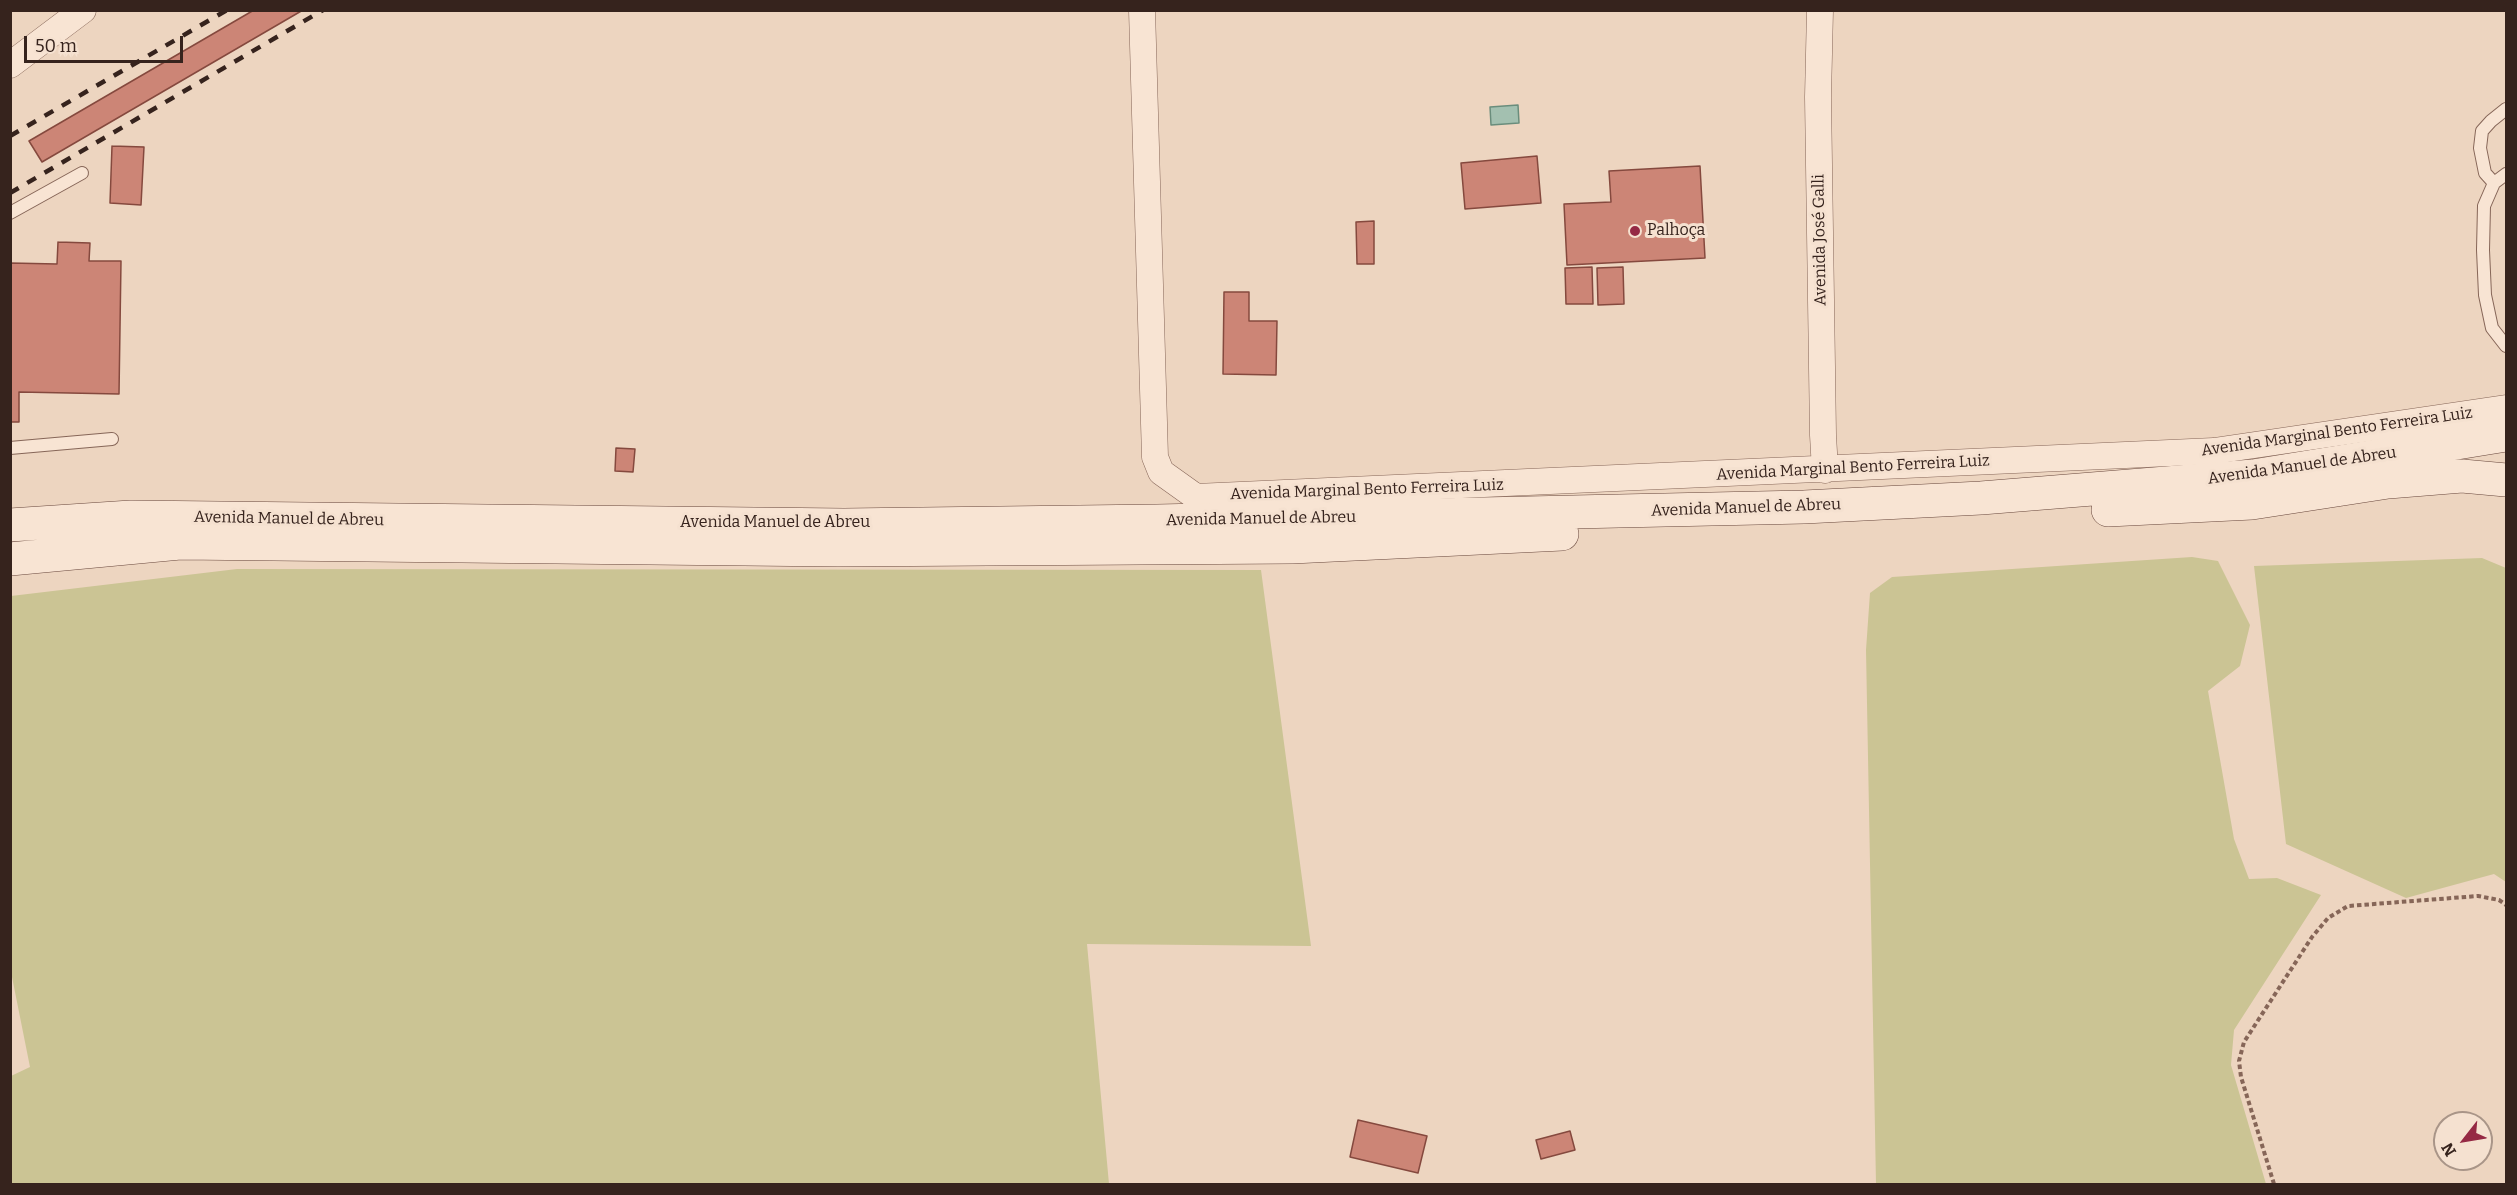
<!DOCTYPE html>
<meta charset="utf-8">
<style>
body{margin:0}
#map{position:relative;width:2517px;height:1195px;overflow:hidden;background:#edd5c0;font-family:Bitter,serif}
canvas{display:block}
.frame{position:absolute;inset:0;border:12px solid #36231d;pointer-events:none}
.north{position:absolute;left:2433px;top:1111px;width:60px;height:60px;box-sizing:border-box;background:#f5e1d0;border:2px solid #a99588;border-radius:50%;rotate:239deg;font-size:16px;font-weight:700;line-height:24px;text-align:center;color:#36231d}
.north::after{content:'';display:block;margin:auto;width:21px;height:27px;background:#952944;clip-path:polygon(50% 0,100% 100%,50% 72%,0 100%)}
.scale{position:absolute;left:24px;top:36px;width:159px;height:27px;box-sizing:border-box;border:3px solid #36231d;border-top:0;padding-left:8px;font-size:18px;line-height:21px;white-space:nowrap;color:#36231d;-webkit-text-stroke:4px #f5e1d0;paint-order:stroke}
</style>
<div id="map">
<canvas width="2517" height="1195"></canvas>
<div class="frame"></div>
<div class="north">N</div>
<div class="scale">50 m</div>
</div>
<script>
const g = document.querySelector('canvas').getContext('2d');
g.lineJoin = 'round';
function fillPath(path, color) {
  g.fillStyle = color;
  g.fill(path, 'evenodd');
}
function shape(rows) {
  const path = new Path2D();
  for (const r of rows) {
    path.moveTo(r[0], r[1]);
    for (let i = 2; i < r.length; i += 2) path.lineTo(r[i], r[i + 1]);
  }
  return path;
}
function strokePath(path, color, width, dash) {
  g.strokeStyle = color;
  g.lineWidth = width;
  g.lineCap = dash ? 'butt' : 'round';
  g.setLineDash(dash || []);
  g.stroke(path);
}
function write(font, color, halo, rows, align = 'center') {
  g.font = font + ' Bitter,serif';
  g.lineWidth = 6;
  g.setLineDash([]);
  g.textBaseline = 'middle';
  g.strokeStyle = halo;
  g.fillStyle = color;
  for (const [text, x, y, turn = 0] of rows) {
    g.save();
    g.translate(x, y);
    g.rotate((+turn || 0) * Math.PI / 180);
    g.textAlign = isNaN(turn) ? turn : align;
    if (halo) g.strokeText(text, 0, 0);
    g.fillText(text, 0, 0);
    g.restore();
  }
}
const green = shape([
 [2192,557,2218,561,2250,625,2240,666,2208,691,2234,839,2249,879,2277,878,2321,895,2234,1030,2231,1065,2266,1184,1876,1184,1866,650,1870,593,1892,577],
 [2482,558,2506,568,2506,882,2494,874,2406,898,2286,844,2254,566],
 [237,569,1261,570,1311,946,1087,944,1109,1184,11,1184,11,1076,30,1067,10,967,11,596]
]);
const water = shape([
 [1518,105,1519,123,1491,125,1490,107,1518,105]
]);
const building = shape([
 [254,10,303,10,42,162,29,141,254,10],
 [112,146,144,147,141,205,110,203,112,146],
 [1537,156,1541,203,1465,209,1461,163,1537,156],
 [1700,166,1705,258,1567,265,1564,204,1611,202,1609,171,1700,166],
 [1374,221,1374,264,1357,264,1356,222,1374,221],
 [58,242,90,243,89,261,121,261,119,394,19,392,19,422,10,422,10,263,57,264,58,242],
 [1592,267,1593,304,1566,304,1565,268,1592,267],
 [1623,267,1624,304,1598,305,1597,268,1623,267],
 [1224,292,1249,292,1249,321,1277,321,1276,375,1223,374,1224,292],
 [616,448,635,449,633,472,615,471,616,448],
 [1358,1120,1427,1136,1418,1173,1350,1157,1358,1120],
 [1570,1131,1575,1150,1541,1159,1536,1140,1570,1131]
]);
const path = shape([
 [2274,1184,2241,1077,2239,1061,2244,1042,2312,937,2328,918,2348,906,2478,896,2499,900,2506,905]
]);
const lane = shape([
 [2506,174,2494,183,2484,206,2483,250,2485,295,2492,328,2506,346],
 [2494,183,2485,173,2480,148,2482,131,2491,121,2506,109],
 [10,213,82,173],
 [10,448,112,439]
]);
const street = shape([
 [1142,10,1155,457,1161,472,1196,497,2214,451,2506,408],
 [1820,10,1818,97,1823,435,1825,470],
 [10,65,83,10]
]);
const secondary = shape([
 [2108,510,2252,503,2388,482,2462,476,2506,480],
 [10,525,131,517,844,525,1157,521,1804,507,1981,498,2253,476,2506,435],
 [10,559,180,543,838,550,1292,547,1562,534]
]);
const rail = shape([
 [10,136,227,10],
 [10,193,323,10]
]);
const markers = [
 [1635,231,6,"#952944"]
];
const poiNames = [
 ["Palhoça",1647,231]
];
const streetNames = [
 ["Avenida José Galli",1820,240,-91],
 ["Avenida Marginal Bento Ferreira Luiz",2337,432,-8],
 ["Avenida Manuel de Abreu",2302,466,-8],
 ["Avenida Marginal Bento Ferreira Luiz",1853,468,-3],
 ["Avenida Marginal Bento Ferreira Luiz",1367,490,-2],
 ["Avenida Manuel de Abreu",1746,508,-2],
 ["Avenida Manuel de Abreu",289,519,1],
 ["Avenida Manuel de Abreu",1261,519,-1],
 ["Avenida Manuel de Abreu",775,523]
];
fillPath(green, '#cbc494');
fillPath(water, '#a3c0b0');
strokePath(water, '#6a8d7c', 1.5);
fillPath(building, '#cc8576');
strokePath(building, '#85493e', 1.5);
strokePath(lane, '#866658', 14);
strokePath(street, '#866658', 27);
strokePath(secondary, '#68473c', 34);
strokePath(path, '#866658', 4, [4.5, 3]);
strokePath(lane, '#f8e4d3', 12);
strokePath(street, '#f8e4d3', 26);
strokePath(secondary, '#f8e4d3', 33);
strokePath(rail, '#36231d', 4.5, [10, 10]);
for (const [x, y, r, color] of markers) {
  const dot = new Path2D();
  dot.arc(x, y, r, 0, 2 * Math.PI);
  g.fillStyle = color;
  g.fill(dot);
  strokePath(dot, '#f5e1d0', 2);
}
write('16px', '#36231d', '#f5e1d0', poiNames, 'left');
write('16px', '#36231d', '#f5e1d0', streetNames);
</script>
